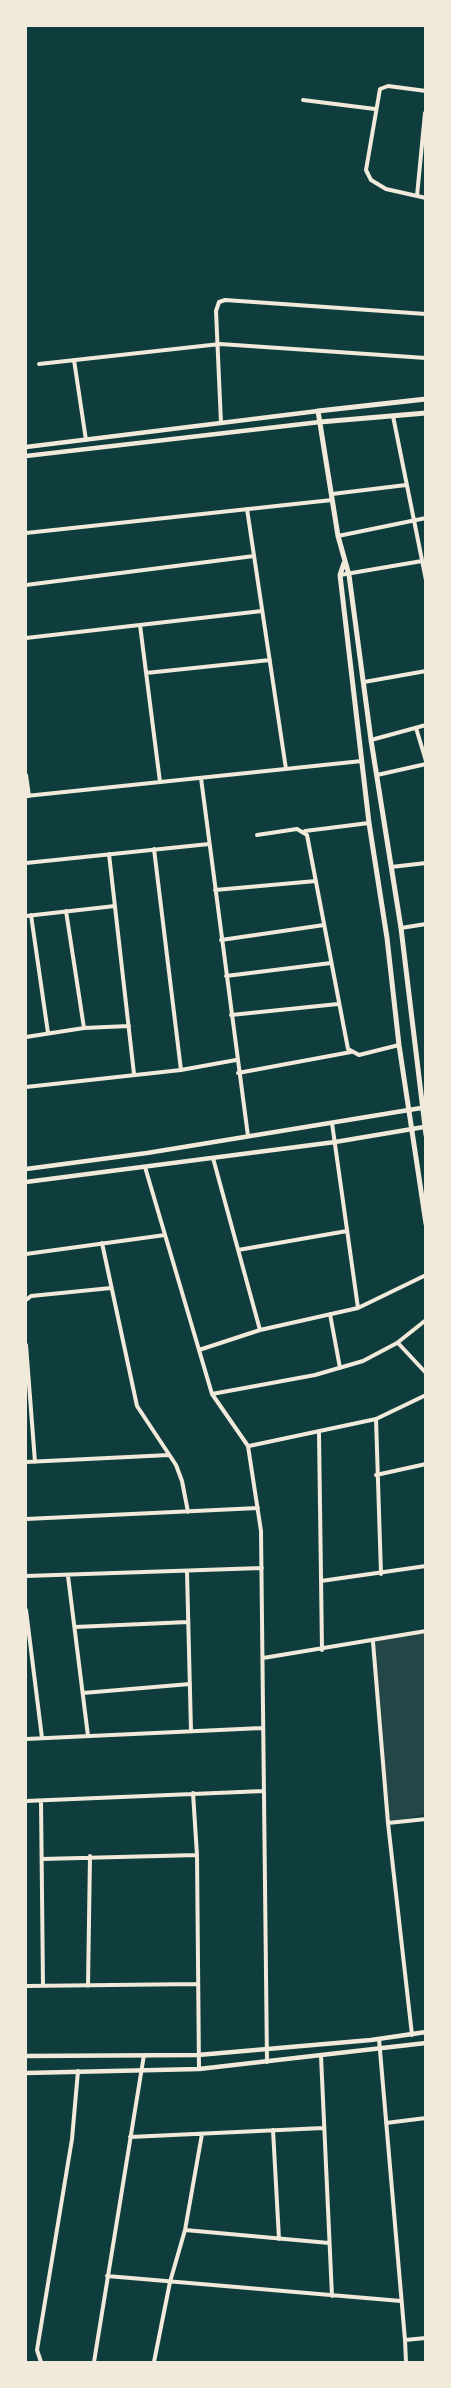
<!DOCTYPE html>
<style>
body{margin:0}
#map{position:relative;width:451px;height:2388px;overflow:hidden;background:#0f3d3e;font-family:Commissioner,sans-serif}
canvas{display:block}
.frame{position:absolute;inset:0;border:27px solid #f1e9da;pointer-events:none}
</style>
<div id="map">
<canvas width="451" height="2388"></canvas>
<div class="frame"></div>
</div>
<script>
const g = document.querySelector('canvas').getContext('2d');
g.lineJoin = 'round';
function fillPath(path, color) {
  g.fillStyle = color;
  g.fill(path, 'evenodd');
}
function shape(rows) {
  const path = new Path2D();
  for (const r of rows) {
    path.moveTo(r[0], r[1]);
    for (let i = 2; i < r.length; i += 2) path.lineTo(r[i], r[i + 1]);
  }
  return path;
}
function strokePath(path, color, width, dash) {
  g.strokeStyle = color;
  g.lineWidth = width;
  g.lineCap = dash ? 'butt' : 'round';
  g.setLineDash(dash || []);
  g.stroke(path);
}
const green = shape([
 [425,1632,425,1814,388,1823,373,1642]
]);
const minor = shape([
 [426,91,388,86,380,89,366,170,371,180,386,189,426,198],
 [303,100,375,109],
 [417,196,425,113],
 [74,360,86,440],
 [39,364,220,344,426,358],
 [393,416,426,580],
 [221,423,216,311,219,302,225,300,426,314],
 [332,494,406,485],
 [247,509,286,769],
 [26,533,332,500],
 [338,536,426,518],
 [340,575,422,561],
 [26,585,254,556],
 [140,625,160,782],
 [26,638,262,611],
 [146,673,270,660],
 [364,682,426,671],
 [416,728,426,761],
 [371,740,426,725],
 [26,775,29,796],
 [377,775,426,764],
 [201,778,248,1136],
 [26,796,362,761],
 [305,831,369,823],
 [257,835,297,829,307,835,348,1049,359,1055,399,1045],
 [154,849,181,1070],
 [109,854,134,1074],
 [26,863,209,844],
 [391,867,426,863],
 [215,890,316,881],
 [66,911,84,1028],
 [31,915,48,1033],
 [26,916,115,906],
 [401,928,426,924],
 [221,940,324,925],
 [226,976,331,963],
 [231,1015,338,1004],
 [26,1037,84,1028,129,1026],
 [238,1073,351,1052],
 [26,1087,181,1070,236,1060],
 [332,1123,358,1308],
 [213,1158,260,1330],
 [145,1167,212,1394,248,1446,261,1531,267,2062],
 [102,1243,137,1406,176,1465,182,1481,188,1512],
 [238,1250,347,1231],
 [26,1254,165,1235],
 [26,1300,31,1296,111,1288],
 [330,1314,340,1368],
 [398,1343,426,1373],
 [26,1345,35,1462],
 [199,1350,260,1330,358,1308,426,1275],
 [212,1394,315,1375,363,1361,397,1343,426,1320],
 [376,1419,381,1574],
 [319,1433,322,1650],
 [249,1446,376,1419,426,1395],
 [26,1462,169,1455],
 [376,1475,426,1464],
 [26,1519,258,1508],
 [187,1572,191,1731],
 [26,1576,262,1568],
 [68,1576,88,1736],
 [321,1581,426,1566],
 [26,1610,42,1738],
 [75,1627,188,1622],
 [373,1642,388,1823,412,2035],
 [263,1658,426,1631],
 [83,1693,190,1684],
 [26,1739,262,1728],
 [193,1793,197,1855,199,2069],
 [26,1801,264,1791],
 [41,1801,43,1986],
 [388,1823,426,1819],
 [42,1859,197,1855],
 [26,1986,198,1984],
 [88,1986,90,1856],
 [379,2039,405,2340],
 [321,2056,332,2296],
 [386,2123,426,2118],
 [273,2130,279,2239],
 [130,2137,323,2128],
 [185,2230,329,2243],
 [107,2276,401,2301],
 [41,2362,37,2350,72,2139,78,2071],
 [94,2362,144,2055],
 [154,2362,170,2282,185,2230,202,2134],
 [406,2362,405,2340,426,2338]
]);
const tertiary = shape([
 [26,447,318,411],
 [26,456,320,422],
 [26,1169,147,1153,421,1108],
 [26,1182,335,1142,424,1127],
 [26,2056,198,2055,371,2040,426,2032],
 [26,2073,199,2069,426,2043]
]);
const secondary = shape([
 [426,399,318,411,338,536,349,575,371,740,401,928,426,1135],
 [320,422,426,413],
 [344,563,340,575,369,823,387,938,399,1045,426,1224]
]);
fillPath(green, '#244646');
strokePath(minor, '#f1e9da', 4);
strokePath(tertiary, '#f1e9da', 4.5);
strokePath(secondary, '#f1e9da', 5);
</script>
